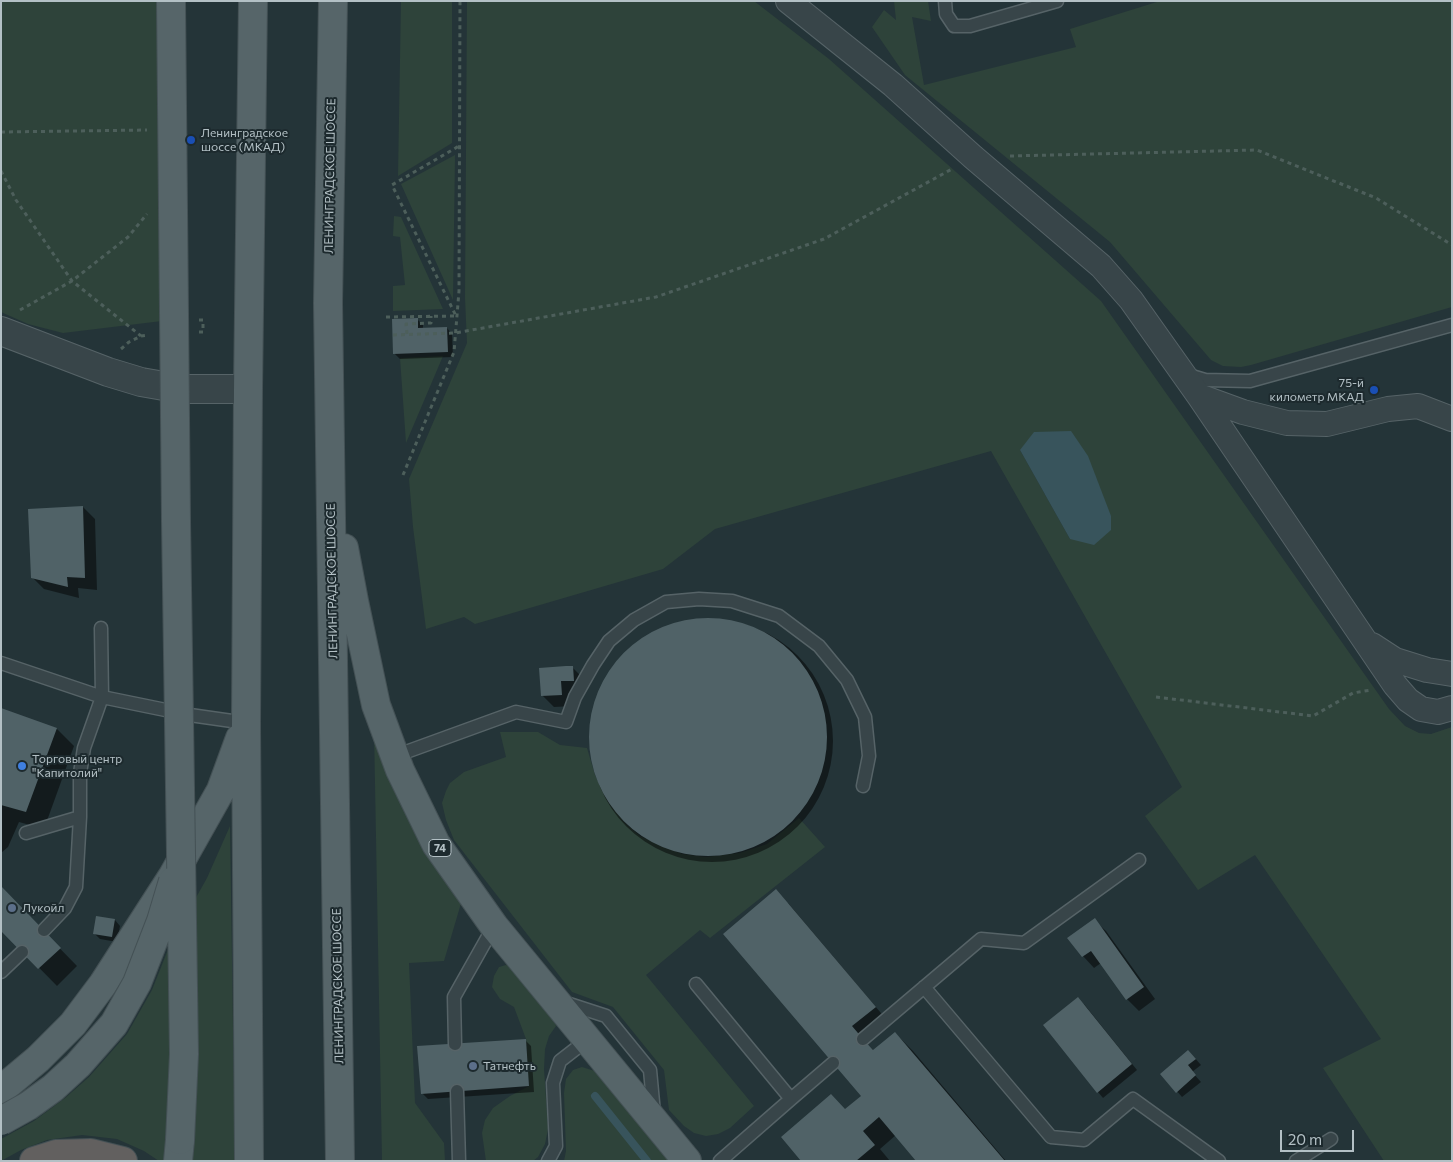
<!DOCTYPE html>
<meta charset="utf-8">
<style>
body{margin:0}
#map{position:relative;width:1453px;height:1162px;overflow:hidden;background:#243438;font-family:Commissioner,sans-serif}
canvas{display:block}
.frame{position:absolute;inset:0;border:2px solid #b3c0c5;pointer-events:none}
.scale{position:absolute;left:1280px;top:1130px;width:74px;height:22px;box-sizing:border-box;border:2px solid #b3c0c5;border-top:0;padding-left:6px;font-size:15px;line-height:18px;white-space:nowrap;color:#b3c0c5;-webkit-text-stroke:4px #1d2a2e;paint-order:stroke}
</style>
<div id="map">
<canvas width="1453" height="1162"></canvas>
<div class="frame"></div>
<div class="scale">20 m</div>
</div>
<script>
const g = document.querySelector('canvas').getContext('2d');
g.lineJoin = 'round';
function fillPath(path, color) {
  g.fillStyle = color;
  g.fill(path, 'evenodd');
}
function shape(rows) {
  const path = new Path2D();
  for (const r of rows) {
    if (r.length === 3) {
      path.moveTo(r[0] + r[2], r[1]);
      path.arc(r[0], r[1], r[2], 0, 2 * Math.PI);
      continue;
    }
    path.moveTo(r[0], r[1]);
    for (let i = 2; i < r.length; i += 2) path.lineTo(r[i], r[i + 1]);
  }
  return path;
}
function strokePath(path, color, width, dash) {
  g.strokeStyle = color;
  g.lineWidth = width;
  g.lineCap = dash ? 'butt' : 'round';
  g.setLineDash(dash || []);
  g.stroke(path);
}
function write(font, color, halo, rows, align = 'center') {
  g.font = font + ' Commissioner,sans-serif';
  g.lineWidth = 4;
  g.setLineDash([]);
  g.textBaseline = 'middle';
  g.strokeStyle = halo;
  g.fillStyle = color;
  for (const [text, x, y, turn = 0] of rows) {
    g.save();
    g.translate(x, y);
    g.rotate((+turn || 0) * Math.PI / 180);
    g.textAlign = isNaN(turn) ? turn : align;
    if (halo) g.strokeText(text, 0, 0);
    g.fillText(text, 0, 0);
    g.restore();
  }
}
const green = shape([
 [1,1,157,1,162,321,63,333,28,324,1,312],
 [401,1,452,1,452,143,398,176],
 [467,1,754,1,829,59,1101,301,1389,709,1405,726,1419,733,1431,734,1452,727,1452,1161,1384,1161,1323,1068,1381,1039,1255,855,1198,890,1145,816,1182,787,991,451,715,529,663,569,475,624,464,617,426,629,413,527,409,479,467,343,465,298],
 [1020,450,1111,516,1070,539],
 [894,1,928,1,931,21,912,17,924,85,1076,47,1070,29,1160,1,1452,1,1452,307,1251,365,1241,367,1223,366,1211,360,1110,242,905,75,872,27,884,10,896,20],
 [455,155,453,300,401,184],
 [394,216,401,217,443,309,393,311,393,286,405,285,400,237,393,236],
 [443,356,406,443,400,358],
 [374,730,462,900,444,961,409,963,415,1103,444,1143,445,1161,382,1161],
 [500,732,538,732,560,745,587,748,595,775,608,802,625,823,640,836,682,854,706,857,740,853,767,844,799,818,825,847,710,938,700,930,646,975,754,1106,730,1128,718,1134,706,1136,694,1133,684,1126,669,1110,664,1070,613,1007,572,992,454,840,446,820,442,803,446,791,450,783,464,772,506,757],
 [230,826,235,1161,159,1161,144,1151,117,1139,82,1135,47,1140,21,1150,1,1161,1,1139,34,1121,65,1098,89,1077,127,1034,152,990,171,942,207,878],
 [506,965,514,966,553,1015,556,1026,549,1036,545,1049,544,1069,548,1129,545,1144,538,1157,533,1161,486,1161,482,1133,485,1120,493,1108,510,1096,529,1086,526,1039,514,1007,500,999,492,987,494,976,499,967],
 [582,1067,601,1073,671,1161,564,1161,566,1151,564,1093,566,1079,573,1070]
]);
const water = shape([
 [1071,431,1088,456,1111,516,1111,530,1094,545,1070,539,1020,450,1034,432]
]);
const shadow = shape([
 [417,319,423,325,423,329,447,328,452,334,453,357,400,359,394,353],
 [83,507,95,519,97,590,78,588,79,598,44,589,32,577],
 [712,741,121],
 [572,667,584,679,574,706,554,707,542,695],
 [1,710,57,729,74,746,44,829,19,822,8,847,1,853],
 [1,888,77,966,57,986,1,929],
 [788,903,886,1019,863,1039,874,1051,895,1033,913,1051,1006,1161,918,1161,896,1135,880,1149,890,1161,803,1161,846,1110,863,1096],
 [115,920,120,926,117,942,100,939,94,933],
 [1094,920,1106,931,1155,999,1139,1011,1127,999,1101,963,1094,968,1083,956],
 [1084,1004,1137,1070,1103,1098,1098,1092],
 [525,1040,531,1046,534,1092,428,1099,422,1093],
 [1194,1057,1201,1065,1192,1072,1201,1082,1182,1097,1162,1074]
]);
const stream = shape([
 [595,1096,647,1161]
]);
const building = shape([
 [418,318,418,328,447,327,448,352,393,354,392,319],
 [83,506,85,578,67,577,68,587,31,578,28,509],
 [708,737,119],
 [566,666,573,666,574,681,561,681,562,695,541,696,539,668],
 [1,708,57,728,26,812,1,805],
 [1,886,61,948,38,969,1,931],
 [776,889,876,1007,852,1026,863,1039,873,1050,895,1032,1005,1161,916,1161,879,1117,863,1131,875,1145,856,1161,801,1161,781,1137,831,1094,845,1109,861,1096,723,934],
 [96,916,115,919,112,937,93,934],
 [1095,918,1144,987,1126,1000,1091,951,1082,957,1067,938],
 [1078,997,1132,1064,1097,1093,1043,1025],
 [526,1039,529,1086,421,1094,417,1046],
 [1188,1050,1196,1059,1188,1065,1196,1075,1176,1093,1160,1074]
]);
const path = shape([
 [1,132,147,130],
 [1010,156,1257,150,1376,198,1452,245],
 [1,171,16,200,72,281,141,336],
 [20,310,72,281,128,237,147,214],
 [386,317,456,316,392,185,459,146],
 [199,332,203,332,203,320,199,320],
 [407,334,406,324,431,323,431,316],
 [393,335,455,333,656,297,824,239,952,169],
 [121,349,129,342,141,336,148,335],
 [403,475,454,352,459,291,460,1],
 [1156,697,1313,716,1353,693,1371,690]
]);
const service = shape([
 [945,1,946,14,954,26,970,26,1057,1],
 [1185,374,1205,380,1250,381,1452,325],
 [1,663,102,697,190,715,246,723],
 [395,756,516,712,566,722,575,697,593,665,609,641,634,620,666,602,699,599,732,601,779,616,819,646,847,680,865,717,869,756,863,786],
 [26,833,80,817],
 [44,930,65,908,76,887,80,817,80,773,84,748,102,697,101,628],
 [1,972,22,952],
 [696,984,791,1099,720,1161],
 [924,987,1051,1137,1084,1140,1133,1099,1219,1161],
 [563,1002,606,1016,650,1070,654,1113],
 [863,1039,981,939,1024,943,1139,860],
 [455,1044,454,997,494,926],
 [457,1091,459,1161],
 [791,1099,833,1063],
 [548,1161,556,1146,553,1083,560,1061,587,1040],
 [1296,1161,1331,1139]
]);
const minor = shape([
 [788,1,893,85,973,157,1101,266,1131,300,1199,396,1395,685,1408,700,1421,709,1438,712,1452,708],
 [1199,396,1243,412,1287,423,1327,424,1388,409,1418,406,1452,419],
 [1372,645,1395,660,1427,670,1452,674]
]);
const tertiary = shape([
 [1,331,108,372,141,382,181,389,248,389]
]);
const primary = shape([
 [333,1,328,303,340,1161],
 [344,548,354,601,376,705,400,770,436,844,494,926,687,1161],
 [1,1090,38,1059,73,1024,103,984,172,877,221,790,240,738],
 [178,1161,180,1140],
 [249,1161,246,723,248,389,253,1]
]);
const trunk = shape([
 [34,1161,56,1154,91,1153,123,1161]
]);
const primaryBridge = shape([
 [171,1,176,521,184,1054,180,1140],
 [1,1121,28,1106,53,1088,78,1065,114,1024,137,983,161,921,173,881]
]);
const markers = [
 [191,140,5,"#1a4fb4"],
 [1374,390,5,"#1a4fb4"],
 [22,766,5,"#3f7fe0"],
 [12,908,5,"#5c6f8a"],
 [473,1066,5,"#5c6f8a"]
];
const shields = [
 [440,848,22]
];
const shieldNames = [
 ["74",440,848]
];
const poiNames = [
 ["Ленинградское",201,133],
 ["шоссе (МКАД)",201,147],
 ["75-й",1364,383,"right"],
 ["километр МКАД",1364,397,"right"],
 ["Торговый центр",32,759],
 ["\"Капитолий\"",32,773],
 ["Лукойл",22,908],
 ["Татнефть",483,1066]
];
const streetNames = [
 ["ЛЕНИНГРАДСКОЕ ШОССЕ",330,176,-89],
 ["ЛЕНИНГРАДСКОЕ ШОССЕ",332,581,-91],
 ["ЛЕНИНГРАДСКОЕ ШОССЕ",338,986,-91]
];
fillPath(green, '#2e433a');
fillPath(water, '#38545c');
fillPath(shadow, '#0007');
strokePath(stream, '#38545c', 8);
fillPath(building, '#506267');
strokePath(service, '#566367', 15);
strokePath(minor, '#566367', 26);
strokePath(tertiary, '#566367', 30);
strokePath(primary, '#445155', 30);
strokePath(trunk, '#435054', 30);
strokePath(path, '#4d5f5b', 3, [4, 4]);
strokePath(service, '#384549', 12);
strokePath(minor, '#384549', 24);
strokePath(tertiary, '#384549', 28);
strokePath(primary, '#566569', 28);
strokePath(trunk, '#62605f', 28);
strokePath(primaryBridge, '#445155', 30, []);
strokePath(primaryBridge, '#566569', 28);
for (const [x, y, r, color] of markers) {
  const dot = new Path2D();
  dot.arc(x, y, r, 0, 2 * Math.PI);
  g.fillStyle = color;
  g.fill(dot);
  strokePath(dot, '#1d2a2e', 2);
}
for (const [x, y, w] of shields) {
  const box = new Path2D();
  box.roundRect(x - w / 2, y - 8.5, w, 17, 4);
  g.fillStyle = '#1d2a2e';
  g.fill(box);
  strokePath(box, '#b3c0c5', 1);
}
write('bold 11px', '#b3c0c5', null, shieldNames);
write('12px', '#b3c0c5', '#1d2a2e', poiNames, 'left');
write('12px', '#b3c0c5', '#1d2a2e', streetNames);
</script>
